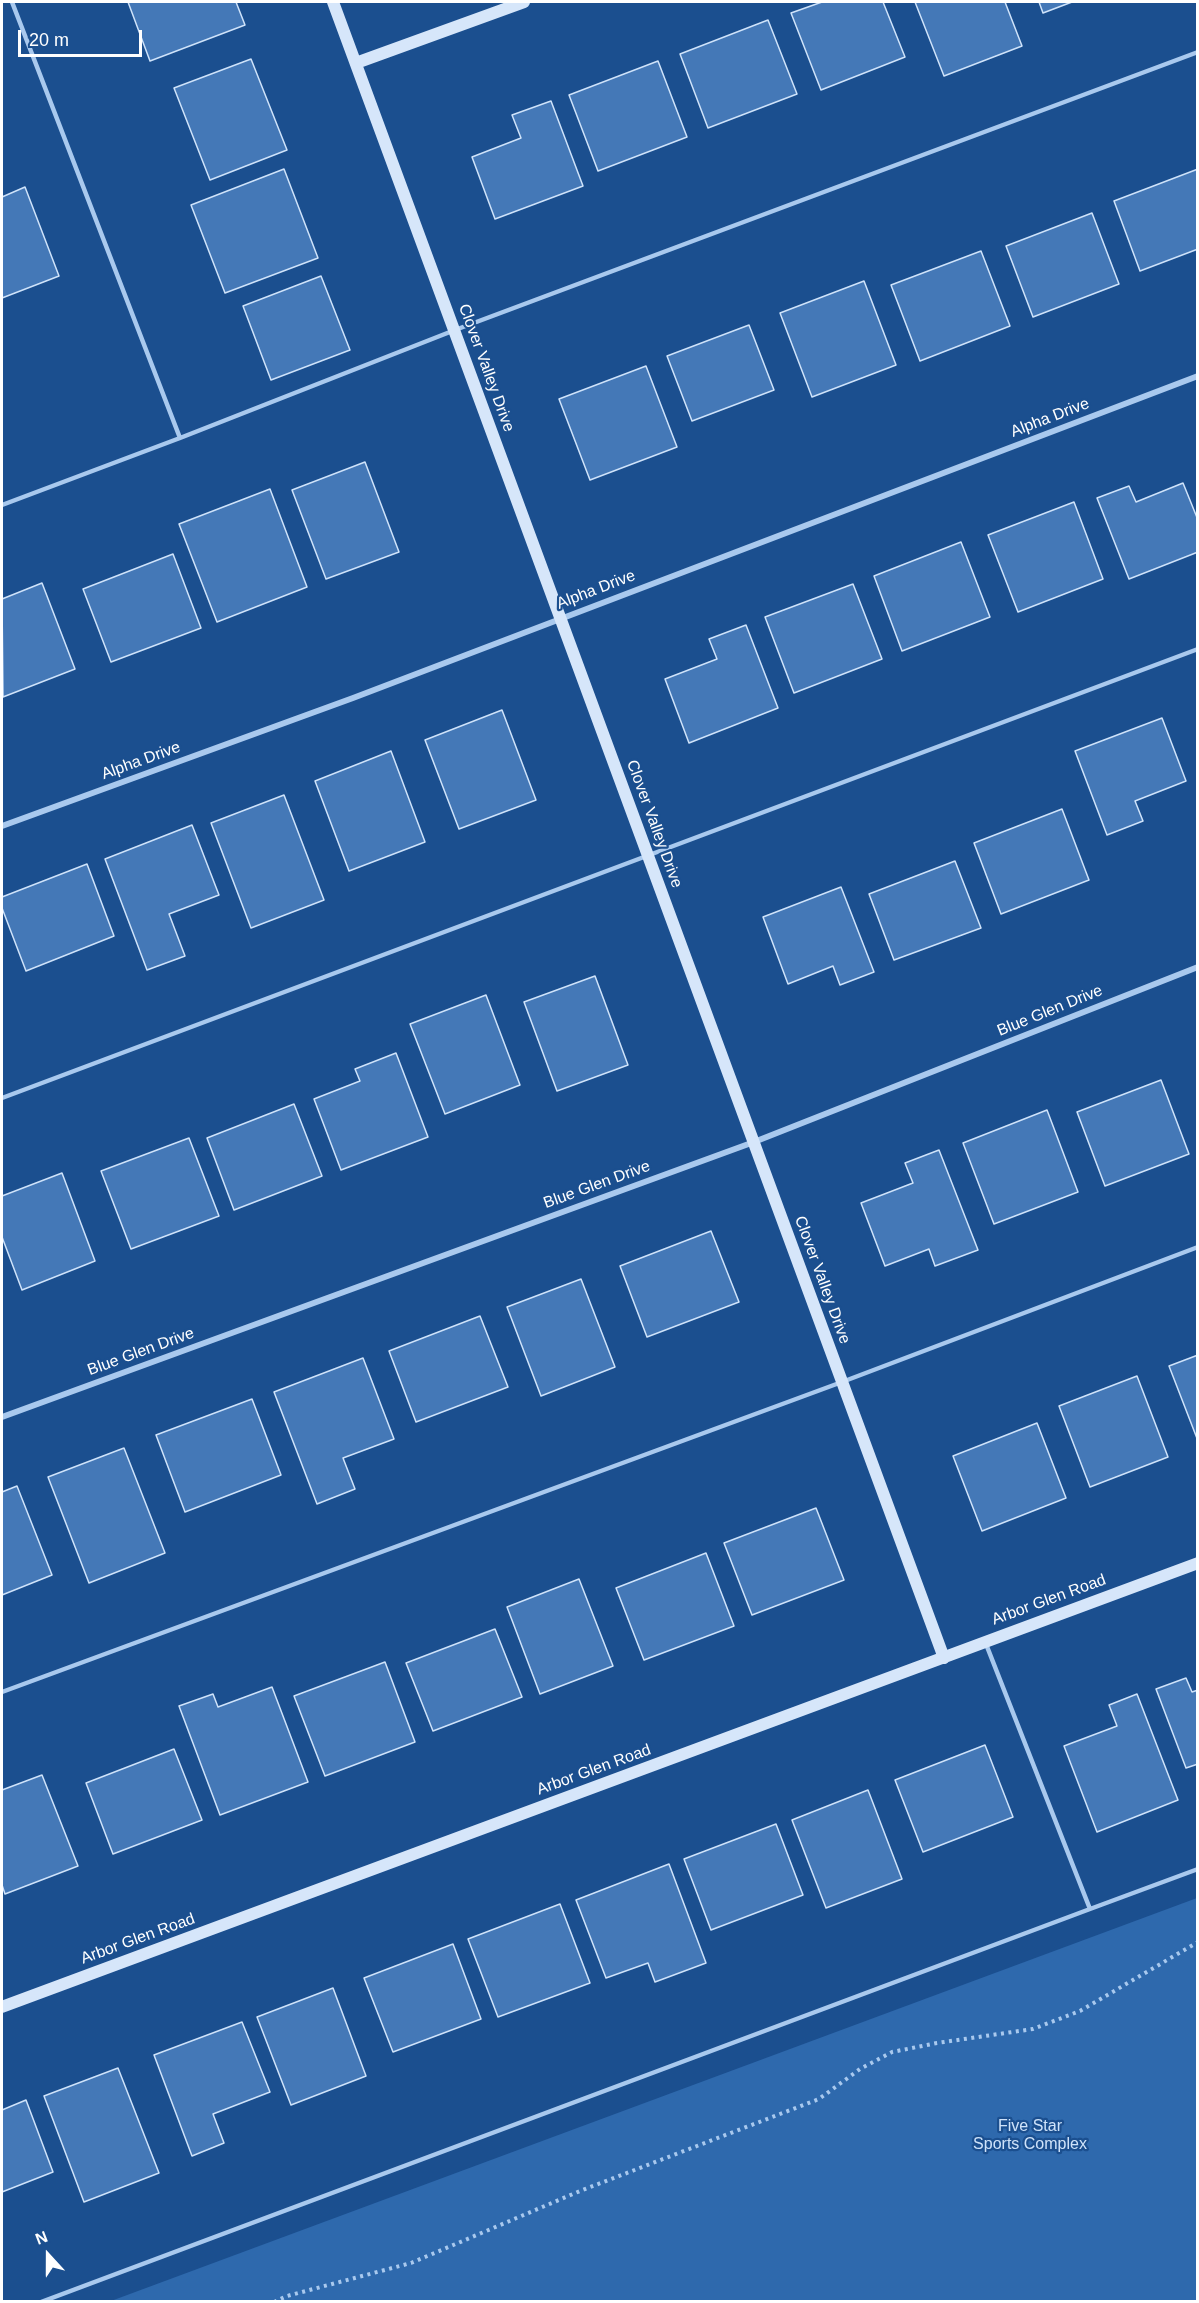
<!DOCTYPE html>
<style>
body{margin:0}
#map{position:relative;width:1199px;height:2303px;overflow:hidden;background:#1b4f8f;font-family:Arial,sans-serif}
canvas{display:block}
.frame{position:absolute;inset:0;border:3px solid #fff;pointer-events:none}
.north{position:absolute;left:18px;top:2225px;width:60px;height:60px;-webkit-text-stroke:4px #1b4f8f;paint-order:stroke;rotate:339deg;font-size:16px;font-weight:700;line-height:24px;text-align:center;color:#fff}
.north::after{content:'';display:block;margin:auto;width:21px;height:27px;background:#fff;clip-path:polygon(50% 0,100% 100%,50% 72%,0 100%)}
.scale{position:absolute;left:18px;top:30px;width:124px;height:27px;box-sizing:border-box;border:3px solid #fff;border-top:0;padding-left:8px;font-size:18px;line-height:21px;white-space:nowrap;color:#fff;-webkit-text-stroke:4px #1b4f8f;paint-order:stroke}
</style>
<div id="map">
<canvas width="1199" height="2303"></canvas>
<div class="frame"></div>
<div class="north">N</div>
<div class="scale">20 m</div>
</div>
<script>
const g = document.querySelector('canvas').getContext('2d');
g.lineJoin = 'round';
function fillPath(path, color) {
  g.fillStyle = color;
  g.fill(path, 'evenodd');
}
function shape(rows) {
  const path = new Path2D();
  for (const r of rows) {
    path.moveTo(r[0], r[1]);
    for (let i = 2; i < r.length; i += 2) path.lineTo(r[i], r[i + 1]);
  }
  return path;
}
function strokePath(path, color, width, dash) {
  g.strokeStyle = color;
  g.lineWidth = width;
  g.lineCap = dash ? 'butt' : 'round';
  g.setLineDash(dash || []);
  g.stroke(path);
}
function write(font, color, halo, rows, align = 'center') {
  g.font = font + ' Arial,sans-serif';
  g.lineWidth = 4.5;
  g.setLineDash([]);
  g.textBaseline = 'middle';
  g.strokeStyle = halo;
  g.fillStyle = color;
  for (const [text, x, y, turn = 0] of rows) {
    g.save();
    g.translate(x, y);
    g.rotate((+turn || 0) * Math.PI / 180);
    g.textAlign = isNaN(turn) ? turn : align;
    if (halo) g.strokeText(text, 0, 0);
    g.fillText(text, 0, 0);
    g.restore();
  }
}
const green = shape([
 [1197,1898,1197,2301,111,2301]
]);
const building = shape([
 [128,2,236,2,245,25,150,61,128,2],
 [822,2,883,2,905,57,821,90,791,13,822,2],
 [915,2,1005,2,1022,46,944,76,915,2],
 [1039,2,1072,2,1043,13,1039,2],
 [768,20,797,94,708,128,680,54,768,20],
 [251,59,287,150,210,180,174,88,251,59],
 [658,61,687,137,598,171,569,95,658,61],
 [551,101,583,186,495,219,472,157,521,138,512,115,551,101],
 [284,169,318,258,225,293,191,205,284,169],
 [1198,169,1198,249,1140,271,1114,201,1198,169],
 [25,187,59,276,2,298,2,197,25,187],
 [1092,213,1119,284,1033,317,1006,246,1092,213],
 [981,251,1010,326,920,361,891,285,981,251],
 [321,276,350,350,271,380,243,306,321,276],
 [864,281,896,365,812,397,780,313,864,281],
 [749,325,774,390,692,421,667,356,749,325],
 [646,366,677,447,590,480,559,399,646,366],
 [365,462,399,552,326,579,292,490,365,462],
 [1183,483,1198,520,1198,552,1129,579,1097,498,1129,486,1136,502,1183,483],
 [270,489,307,587,217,622,179,524,270,489],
 [1074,502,1103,579,1018,612,988,535,1074,502],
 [961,542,990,617,902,651,874,576,961,542],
 [173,554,201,628,111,662,83,589,173,554],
 [42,583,75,669,3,697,2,599,42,583],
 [853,584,882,659,794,693,765,617,853,584],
 [746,625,778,708,689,743,665,679,717,659,709,639,746,625],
 [502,710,536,800,459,829,425,740,502,710],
 [1162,718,1186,781,1135,801,1143,821,1107,835,1075,751,1162,718],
 [391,751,425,842,349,871,315,781,391,751],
 [284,795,324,900,251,928,211,823,284,795],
 [1062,809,1089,880,1001,914,974,843,1062,809],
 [192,825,219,895,169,914,185,956,147,970,105,859,192,825],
 [955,861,981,928,894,960,869,894,955,861],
 [87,864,114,936,26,971,2,908,2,897,87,864],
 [841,887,874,972,840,985,833,966,788,984,763,917,841,887],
 [595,976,628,1065,557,1091,524,1002,595,976],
 [486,995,520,1085,445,1114,410,1024,486,995],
 [396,1053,428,1137,341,1170,314,1099,360,1081,355,1069,396,1053],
 [1161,1080,1189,1154,1105,1186,1077,1112,1161,1080],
 [294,1104,322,1176,234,1210,207,1138,294,1104],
 [1047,1110,1078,1192,994,1224,963,1143,1047,1110],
 [189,1138,219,1216,131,1249,101,1171,189,1138],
 [939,1150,978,1250,935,1266,929,1249,885,1266,861,1203,913,1183,905,1163,939,1150],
 [62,1173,95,1261,22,1290,2,1237,2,1196,62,1173],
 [711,1231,739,1302,647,1337,620,1266,711,1231],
 [581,1279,615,1367,541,1396,507,1307,581,1279],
 [480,1316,508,1387,416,1422,389,1351,480,1316],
 [1198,1355,1198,1441,1169,1366,1198,1355],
 [363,1358,394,1439,343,1458,355,1489,317,1504,274,1392,363,1358],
 [1137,1376,1168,1457,1090,1487,1059,1406,1137,1376],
 [252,1399,281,1475,185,1512,156,1435,252,1399],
 [1037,1423,1066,1498,982,1531,953,1456,1037,1423],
 [124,1448,165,1553,89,1583,48,1477,124,1448],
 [17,1486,52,1575,2,1595,2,1492,17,1486],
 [816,1508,844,1580,752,1615,724,1543,816,1508],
 [706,1553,734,1626,644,1660,616,1588,706,1553],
 [579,1579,613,1666,540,1694,507,1607,579,1579],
 [495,1629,522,1697,433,1731,406,1663,495,1629],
 [385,1662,415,1742,325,1776,294,1696,385,1662],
 [1186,1678,1192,1692,1198,1690,1198,1764,1186,1768,1156,1689,1186,1678],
 [272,1687,308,1782,220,1815,179,1706,213,1694,218,1707,272,1687],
 [1137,1694,1178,1800,1097,1832,1064,1746,1117,1726,1109,1705,1137,1694],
 [985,1745,1013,1817,923,1852,895,1780,985,1745],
 [174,1749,202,1820,113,1854,86,1783,174,1749],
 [42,1775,78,1866,5,1894,2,1885,2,1790,42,1775],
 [868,1790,902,1879,826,1908,792,1820,868,1790],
 [776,1824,803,1895,711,1930,684,1859,776,1824],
 [669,1864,706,1963,655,1982,648,1963,606,1978,576,1900,669,1864],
 [560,1904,590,1983,498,2017,468,1939,560,1904],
 [453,1944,481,2019,393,2052,364,1978,453,1944],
 [333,1988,366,2076,291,2105,257,2017,333,1988],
 [242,2022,270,2092,213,2114,224,2143,192,2156,154,2055,242,2022],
 [118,2068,159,2173,84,2202,44,2096,118,2068],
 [26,2100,53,2172,2,2192,2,2110,26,2100]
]);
const path = shape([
 [274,2302,287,2296,411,2263,580,2191,819,2099,860,2069,892,2052,937,2043,1033,2029,1080,2011,1198,1942]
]);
const lane = shape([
 [12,2,180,438,455,330,1198,52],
 [2,505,180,438],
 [2,1098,1198,649],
 [2,1692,842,1382,1198,1247],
 [1090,1909,1198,1869],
 [41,2302,1090,1909,986,1644]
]);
const street = shape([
 [2,826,353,698,1198,376],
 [2,1417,754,1142,1198,967]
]);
const secondary = shape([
 [333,2,944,1658],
 [356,63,524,2],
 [2,2007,1198,1563]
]);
const streetNames = [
 ["Clover Valley Drive",486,368,70],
 ["Alpha Drive",1050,418,-21],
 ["Alpha Drive",596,590,-21],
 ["Alpha Drive",141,761,-20],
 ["Clover Valley Drive",654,824,70],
 ["Blue Glen Drive",1050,1011,-22],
 ["Blue Glen Drive",597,1185,-20],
 ["Clover Valley Drive",822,1280,70],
 ["Blue Glen Drive",141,1352,-20],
 ["Arbor Glen Road",1049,1600,-20],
 ["Arbor Glen Road",594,1770,-20],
 ["Arbor Glen Road",138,1939,-20]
];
const parkNames = [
 ["Five Star",1030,2127],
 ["Sports Complex",1030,2145]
];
fillPath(green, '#2e69ad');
fillPath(building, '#4478b7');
strokePath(building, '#cfe3fa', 1.5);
strokePath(path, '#a9c9ee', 4, [3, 4.5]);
strokePath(lane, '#a9c9ee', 4.5);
strokePath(street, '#a9c9ee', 6);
strokePath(secondary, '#d6e6fa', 12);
write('16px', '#fff', '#1b4f8f', streetNames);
write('16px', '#cfe3fa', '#1b4f8f', parkNames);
</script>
